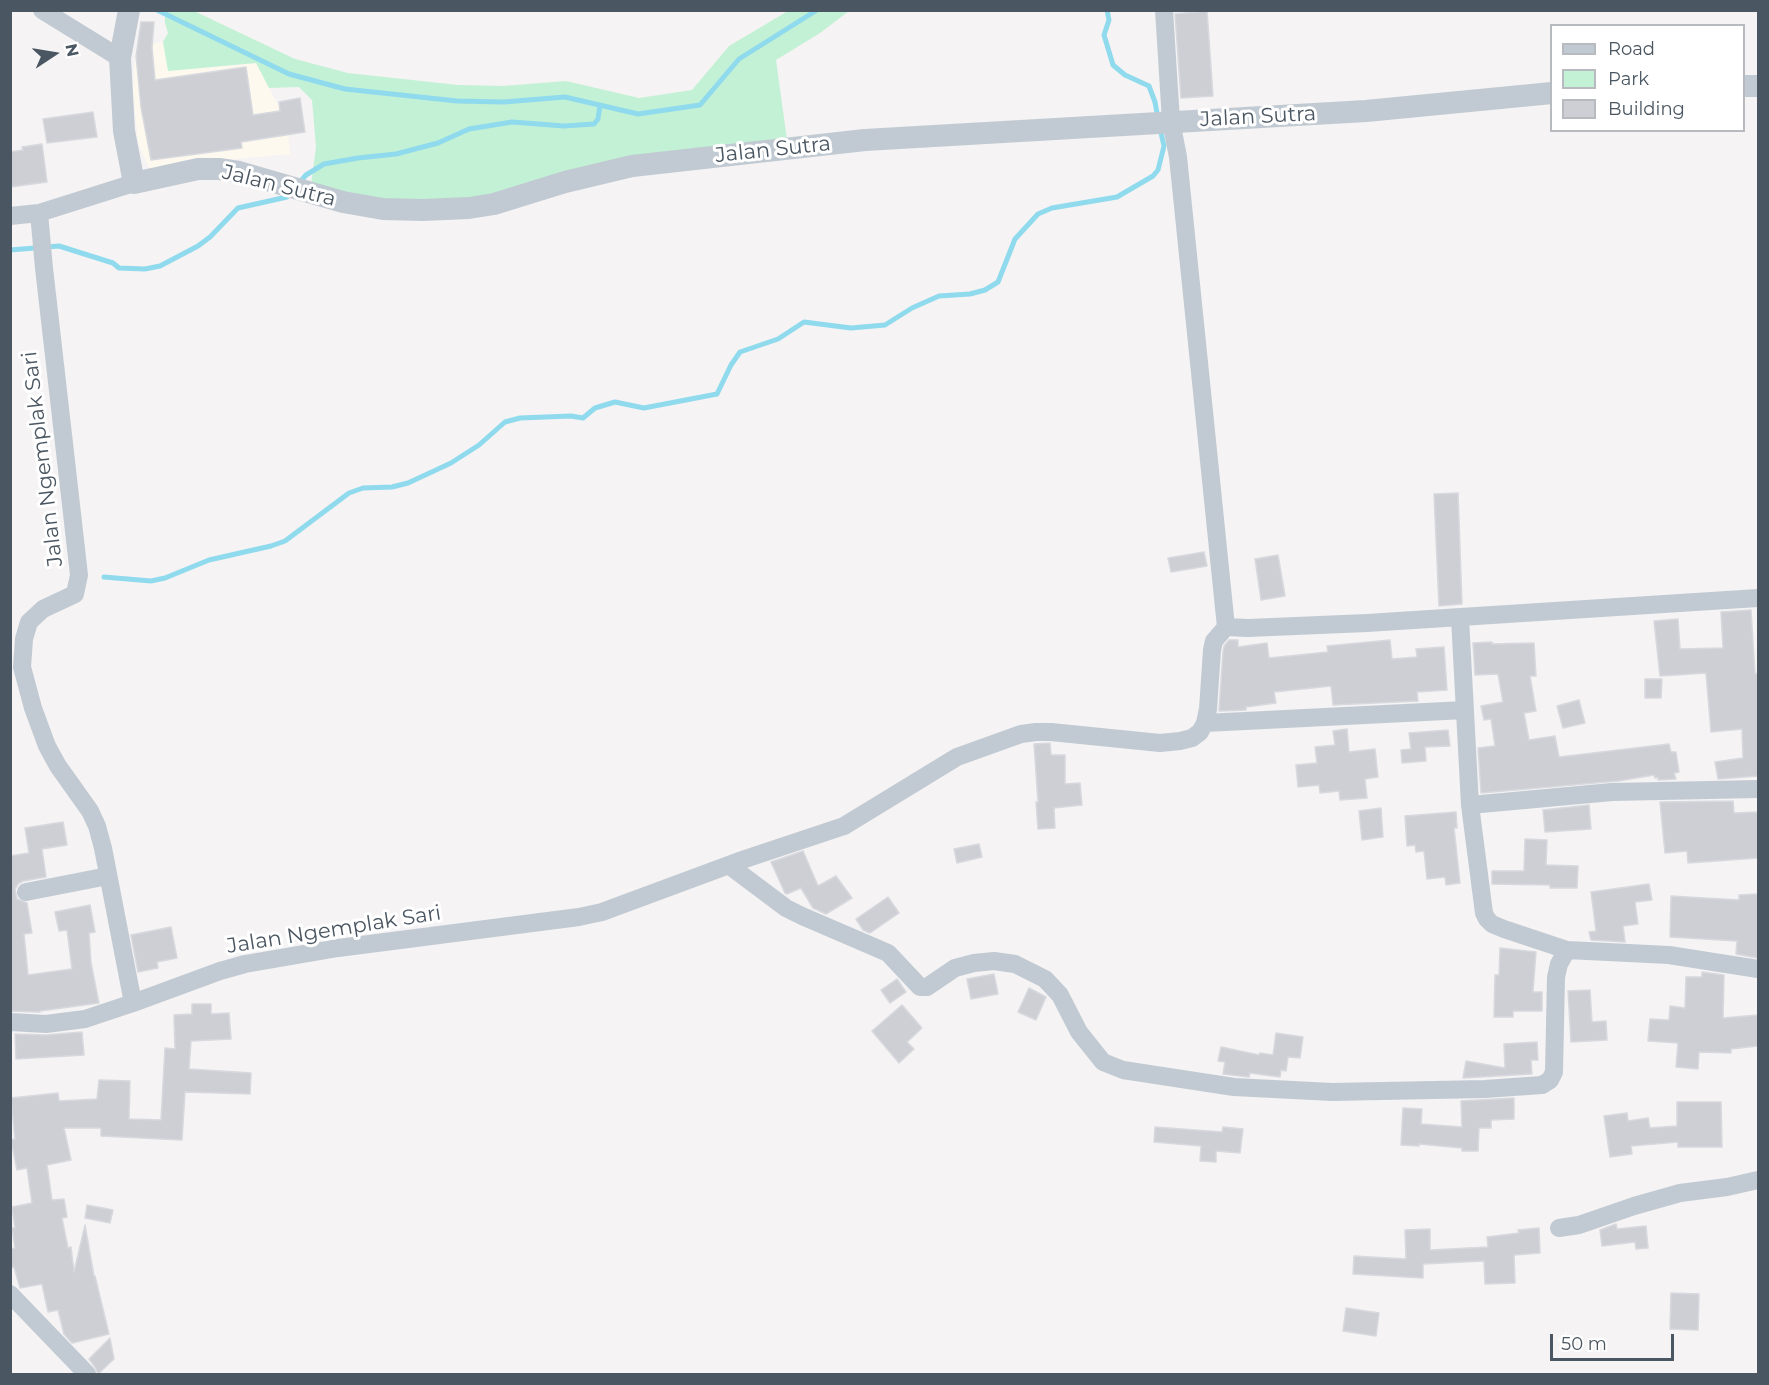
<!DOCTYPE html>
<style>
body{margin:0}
#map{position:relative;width:1769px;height:1385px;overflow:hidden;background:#f5f3f3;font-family:Montserrat,sans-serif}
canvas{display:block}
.frame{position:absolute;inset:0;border:12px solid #4a5661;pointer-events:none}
.legend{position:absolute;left:1550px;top:24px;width:195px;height:108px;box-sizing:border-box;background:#fff;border:2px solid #b7bbc0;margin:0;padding:8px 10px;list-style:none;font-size:18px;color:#4a5661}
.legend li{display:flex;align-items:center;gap:12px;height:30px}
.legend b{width:30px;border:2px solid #b7bbc0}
.north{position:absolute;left:24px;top:24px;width:60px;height:60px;-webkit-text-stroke:4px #fff;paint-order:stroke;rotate:78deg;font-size:16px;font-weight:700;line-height:24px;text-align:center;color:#4a5661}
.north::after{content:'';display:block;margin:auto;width:21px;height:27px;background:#4a5661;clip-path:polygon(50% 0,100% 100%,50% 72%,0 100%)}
.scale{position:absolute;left:1550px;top:1334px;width:124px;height:27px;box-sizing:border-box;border:3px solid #4a5661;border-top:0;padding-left:8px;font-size:18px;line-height:21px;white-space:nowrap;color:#4a5661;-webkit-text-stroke:4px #fff;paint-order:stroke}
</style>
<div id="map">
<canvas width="1769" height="1385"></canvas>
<div class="frame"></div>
<ul class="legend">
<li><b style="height:8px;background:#c1cad2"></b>Road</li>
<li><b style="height:16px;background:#c3f1d5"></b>Park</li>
<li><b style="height:16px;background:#cdcfd5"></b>Building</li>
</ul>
<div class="north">N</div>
<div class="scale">50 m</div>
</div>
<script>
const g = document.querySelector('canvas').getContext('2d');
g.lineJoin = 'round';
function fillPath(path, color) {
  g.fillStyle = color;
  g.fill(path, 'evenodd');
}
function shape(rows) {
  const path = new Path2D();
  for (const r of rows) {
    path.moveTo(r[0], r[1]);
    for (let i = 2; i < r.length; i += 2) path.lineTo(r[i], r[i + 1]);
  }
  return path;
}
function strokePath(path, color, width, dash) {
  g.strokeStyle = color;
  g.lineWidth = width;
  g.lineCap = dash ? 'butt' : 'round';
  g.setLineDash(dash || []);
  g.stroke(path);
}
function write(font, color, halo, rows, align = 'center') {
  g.font = font + ' Montserrat,sans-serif';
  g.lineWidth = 6;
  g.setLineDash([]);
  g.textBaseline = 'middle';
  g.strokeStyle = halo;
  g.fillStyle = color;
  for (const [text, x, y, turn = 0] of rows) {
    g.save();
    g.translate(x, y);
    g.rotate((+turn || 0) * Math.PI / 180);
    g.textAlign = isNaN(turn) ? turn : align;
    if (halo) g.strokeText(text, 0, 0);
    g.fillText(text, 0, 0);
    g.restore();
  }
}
const commercial = shape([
 [163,42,169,71,256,63,287,122,290,154,224,160,150,170,138,143,133,90,136,47]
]);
const green = shape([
 [165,11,194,11,295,59,348,73,458,85,503,86,566,81,639,98,692,90,729,46,788,11,849,11,820,33,776,60,787,140,492,197,384,202,311,185,316,147,312,100,299,87,269,88,256,63,168,71,163,42,168,33,165,23]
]);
const stream = shape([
 [157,10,289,74,345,89,457,101,504,102,565,97,638,114,700,105,739,59,817,10],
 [1107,10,1109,20,1104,35,1113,65,1125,75,1149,86,1155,102,1158,119],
 [300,182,306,175,324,164,358,158,396,154,438,143,469,129,512,122,564,126,594,124,598,119,600,105],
 [10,250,59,246,113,263,119,268,145,269,160,266,198,246,210,237,238,208,287,197,290,194],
 [104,577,151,581,165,578,209,560,271,546,285,541,349,493,363,488,392,487,408,483,451,463,479,445,505,422,520,418,571,416,583,418,595,408,615,402,644,408,717,394,731,365,740,352,778,339,804,322,851,328,885,325,912,308,939,296,970,294,985,290,998,282,1015,239,1038,214,1052,208,1117,197,1153,176,1158,170,1164,146,1160,128]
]);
const building = shape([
 [1207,11,1213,96,1181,98,1175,14,1207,11],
 [141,22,154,22,152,48,155,80,246,67,253,115,280,111,279,102,300,98,305,132,241,142,242,148,151,160,141,107,136,56,141,22],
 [93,112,97,137,47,143,43,119,93,112],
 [42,144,47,182,10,187,10,152,23,150,22,147,42,144],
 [1458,493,1462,604,1439,606,1434,494,1458,493],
 [1204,552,1207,566,1171,572,1168,558,1204,552],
 [1278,555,1285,596,1261,600,1255,559,1278,555],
 [1751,610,1755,674,1758,673,1758,776,1718,779,1715,762,1743,758,1742,729,1711,732,1706,673,1660,676,1654,621,1678,619,1680,649,1723,648,1721,612,1751,610],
 [1229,640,1238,640,1238,647,1267,643,1269,658,1328,652,1327,646,1390,640,1392,659,1417,657,1416,649,1444,647,1447,690,1417,692,1418,701,1333,705,1331,686,1274,692,1276,703,1246,707,1246,710,1219,711,1223,652,1224,646,1229,640],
 [1492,642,1492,644,1534,643,1536,676,1530,676,1536,711,1524,713,1529,740,1555,736,1559,757,1669,744,1671,752,1676,752,1679,772,1674,773,1676,779,1658,780,1658,777,1655,778,1654,775,1618,781,1481,793,1478,748,1495,746,1491,719,1484,720,1481,706,1503,702,1498,674,1475,675,1473,643,1492,642],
 [1645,679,1662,679,1661,698,1645,698,1645,679],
 [1579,700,1585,723,1563,728,1557,706,1579,700],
 [1347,729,1349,752,1375,749,1378,777,1365,779,1367,798,1340,800,1339,791,1320,793,1319,785,1298,787,1296,765,1317,763,1315,747,1335,745,1333,731,1347,729],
 [1448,730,1450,746,1425,747,1426,761,1402,763,1401,750,1411,749,1409,733,1448,730],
 [1050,743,1051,755,1065,755,1065,784,1080,783,1082,805,1054,808,1055,828,1038,829,1036,802,1038,802,1034,744,1050,743],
 [1733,801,1734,813,1758,812,1758,858,1688,863,1687,851,1665,853,1660,802,1733,801],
 [1589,805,1591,829,1545,832,1543,810,1589,805],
 [1381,808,1383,837,1362,840,1359,811,1381,808],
 [1456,812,1457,828,1454,828,1460,883,1446,885,1445,877,1427,879,1424,851,1416,852,1415,845,1407,846,1405,816,1456,812],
 [63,822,67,845,42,849,46,877,23,881,18,884,15,889,17,899,27,903,32,933,24,934,28,975,72,969,67,930,59,931,55,912,90,905,95,932,89,933,91,963,99,1003,40,1011,40,1012,10,1011,10,856,29,853,25,828,63,822],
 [1525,839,1547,840,1546,865,1578,866,1577,888,1550,888,1550,885,1492,884,1492,871,1524,871,1525,839],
 [979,844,982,857,957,863,954,849,979,844],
 [803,851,818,886,836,876,852,898,826,914,813,908,801,888,787,894,785,893,771,862,803,851],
 [1649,884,1652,900,1635,902,1638,924,1623,926,1625,942,1591,940,1589,932,1596,931,1591,892,1649,884],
 [1758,894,1758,958,1736,954,1737,941,1670,937,1671,896,1739,900,1739,895,1758,894],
 [888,897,899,913,870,933,863,930,856,919,888,897],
 [171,927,177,958,157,962,158,968,138,972,131,935,171,927],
 [1500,948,1536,952,1533,992,1542,992,1542,1011,1513,1011,1513,1017,1494,1017,1495,975,1499,975,1500,948],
 [1702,972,1724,975,1723,1018,1758,1015,1758,1046,1731,1049,1731,1053,1699,1052,1698,1069,1676,1067,1678,1043,1648,1041,1650,1019,1669,1020,1670,1006,1685,1008,1686,977,1702,977,1702,972],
 [994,974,998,994,971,999,967,979,994,974],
 [897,979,906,992,890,1003,881,990,897,979],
 [1029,988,1046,997,1036,1020,1018,1012,1029,988],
 [1590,990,1592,1022,1606,1021,1607,1040,1571,1042,1568,991,1590,990],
 [192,1004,211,1004,211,1014,229,1013,231,1039,191,1041,189,1069,251,1073,250,1094,185,1092,182,1140,101,1136,101,1128,64,1128,71,1160,47,1165,52,1200,64,1199,67,1217,62,1218,68,1248,71,1247,74,1272,85,1225,94,1276,95,1276,109,1334,72,1343,64,1334,58,1310,48,1312,42,1284,20,1288,14,1267,10,1268,10,1249,15,1248,12,1228,15,1228,12,1207,32,1203,27,1168,17,1170,11,1140,15,1139,11,1098,58,1093,59,1101,97,1099,99,1080,130,1081,129,1119,161,1120,165,1048,175,1049,174,1015,192,1014,192,1004],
 [902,1005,922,1028,907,1042,914,1049,899,1063,872,1031,902,1005],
 [82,1032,84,1055,16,1059,15,1034,46,1035,82,1032],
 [1276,1033,1303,1037,1300,1058,1288,1057,1286,1071,1281,1070,1280,1077,1250,1073,1249,1077,1223,1074,1225,1062,1218,1061,1221,1047,1259,1055,1260,1053,1273,1055,1276,1033],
 [1537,1042,1538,1060,1531,1060,1532,1074,1463,1078,1466,1061,1505,1068,1504,1044,1537,1042],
 [1514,1098,1514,1119,1491,1120,1491,1128,1479,1128,1478,1151,1462,1151,1462,1148,1419,1144,1419,1146,1401,1145,1403,1108,1422,1109,1421,1124,1462,1127,1461,1101,1514,1098],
 [1677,1102,1721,1102,1722,1147,1678,1147,1678,1142,1631,1146,1632,1154,1610,1157,1604,1116,1627,1113,1628,1121,1648,1118,1650,1128,1677,1126,1677,1102],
 [1155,1127,1222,1132,1223,1127,1243,1129,1240,1153,1216,1151,1216,1162,1200,1161,1201,1146,1154,1142,1155,1127],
 [87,1205,113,1210,110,1223,85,1218,87,1205],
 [1616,1224,1617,1229,1646,1226,1648,1248,1636,1249,1635,1242,1602,1246,1600,1230,1616,1224],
 [1539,1228,1540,1253,1514,1255,1515,1283,1485,1284,1484,1261,1423,1264,1423,1278,1353,1274,1354,1256,1406,1259,1405,1230,1430,1229,1430,1250,1488,1247,1487,1237,1519,1233,1518,1230,1539,1228],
 [1671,1293,1699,1294,1698,1330,1670,1329,1671,1293],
 [1346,1308,1379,1313,1376,1336,1343,1331,1346,1308],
 [110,1338,114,1359,98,1374,95,1367,89,1359,110,1338]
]);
const minor = shape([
 [42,10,120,58],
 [1164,10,1171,121,1178,157,1226,627,1248,628,1367,623,1758,598],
 [39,213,44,268,79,575,75,594,43,609,29,622,24,639,22,667,33,708,47,746,58,766,90,811,97,826,103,848,133,1003,220,971,245,964,338,948,579,917,602,912,745,859,844,826,957,757,1021,734,1036,732,1051,732,1160,743,1180,741,1192,738,1200,732,1205,723,1208,709,1212,650,1214,641,1226,627],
 [10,216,39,213,134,183],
 [1460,618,1470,805,1484,913,1487,919,1492,924,1504,929,1567,950,1669,955,1758,969],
 [1205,723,1465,710],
 [1470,805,1612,792,1758,789],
 [730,866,786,908,802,916,888,953,920,987,927,987,955,968,974,963,994,961,1015,964,1045,979,1060,995,1079,1032,1103,1062,1123,1070,1234,1087,1332,1092,1485,1089,1542,1085,1550,1080,1554,1072,1556,977,1559,964,1567,950],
 [26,892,108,876],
 [10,1022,46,1024,85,1019,133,1003],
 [1559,1228,1579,1225,1634,1206,1680,1193,1727,1187,1758,1180],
 [10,1294,87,1374]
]);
const tertiary = shape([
 [129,10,120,58,124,131,134,183,198,169,219,169,239,172,343,202,383,209,423,210,469,208,494,204,565,182,632,166,865,140,1366,111,1552,93],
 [1744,86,1758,86]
]);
const streetNames = [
 ["Jalan Sutra",1258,117,-3],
 ["Jalan Sutra",773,150,-6],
 ["Jalan Sutra",279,186,14],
 ["Jalan Ngemplak Sari",43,459,-97],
 ["Jalan Ngemplak Sari",334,930,-9]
];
fillPath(commercial, '#fdf9ef');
fillPath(green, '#c3f1d5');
strokePath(stream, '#90daee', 5);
fillPath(building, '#cdcfd5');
strokePath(building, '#d7d9de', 1.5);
strokePath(minor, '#c1cad2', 18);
strokePath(tertiary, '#c1cad2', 22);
write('21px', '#4a5661', '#fff', streetNames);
</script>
